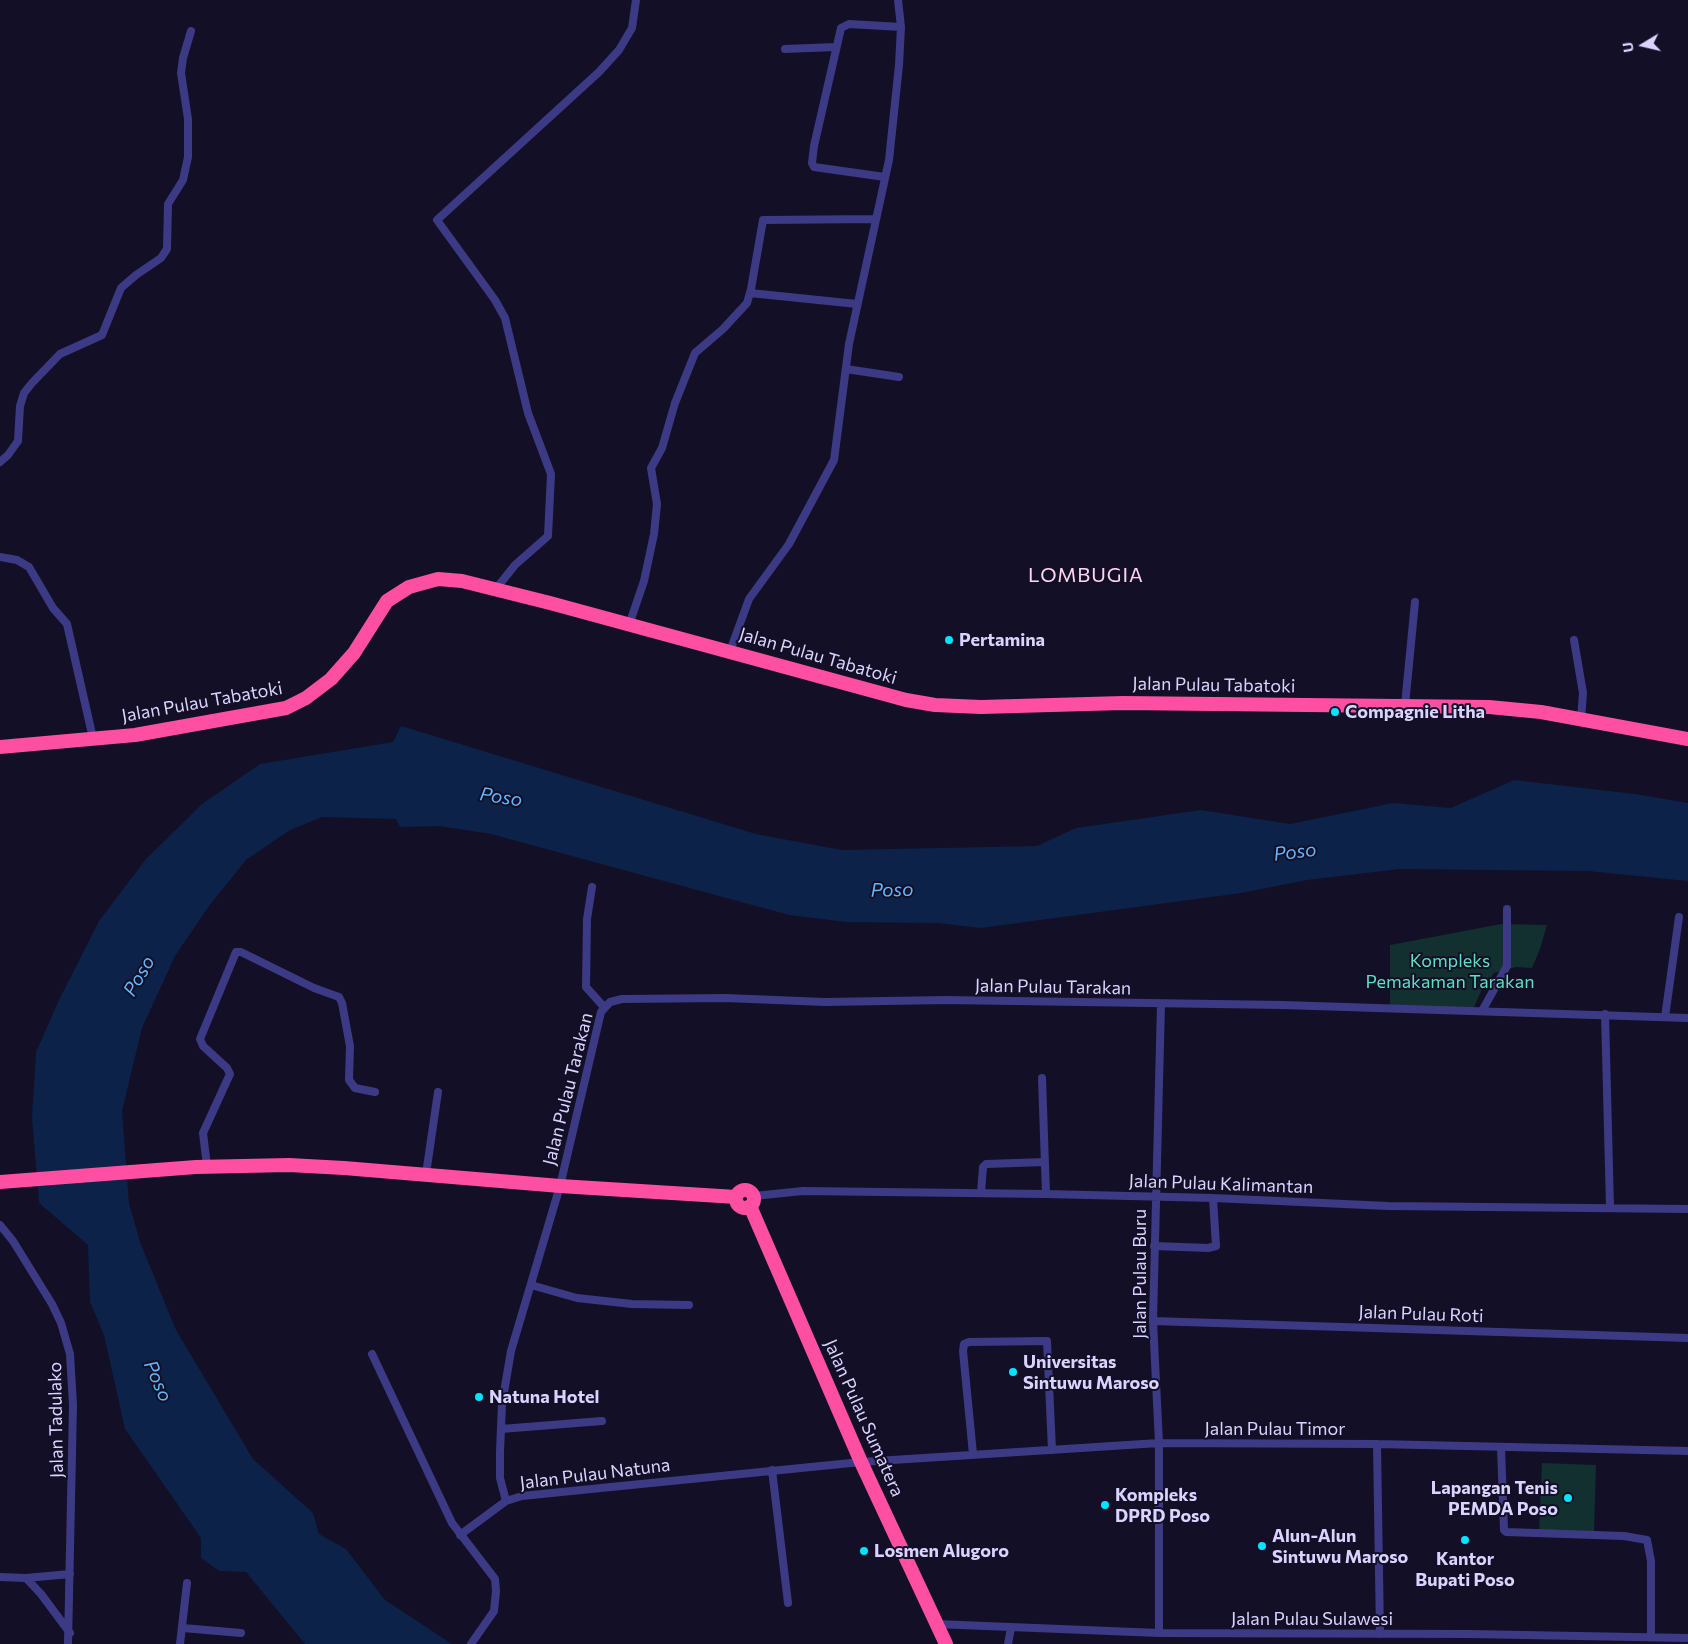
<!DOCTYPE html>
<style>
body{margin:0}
#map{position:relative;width:1688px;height:1644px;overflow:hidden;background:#130f26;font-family:Commissioner,sans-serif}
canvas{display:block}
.north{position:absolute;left:1618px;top:20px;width:50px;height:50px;-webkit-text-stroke:4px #130f26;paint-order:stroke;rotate:261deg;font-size:14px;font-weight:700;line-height:20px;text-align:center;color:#d9d4ff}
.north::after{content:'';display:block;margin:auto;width:18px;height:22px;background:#d9d4ff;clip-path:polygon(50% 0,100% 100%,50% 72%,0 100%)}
</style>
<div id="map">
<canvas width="1688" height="1644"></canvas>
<div class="north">U</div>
</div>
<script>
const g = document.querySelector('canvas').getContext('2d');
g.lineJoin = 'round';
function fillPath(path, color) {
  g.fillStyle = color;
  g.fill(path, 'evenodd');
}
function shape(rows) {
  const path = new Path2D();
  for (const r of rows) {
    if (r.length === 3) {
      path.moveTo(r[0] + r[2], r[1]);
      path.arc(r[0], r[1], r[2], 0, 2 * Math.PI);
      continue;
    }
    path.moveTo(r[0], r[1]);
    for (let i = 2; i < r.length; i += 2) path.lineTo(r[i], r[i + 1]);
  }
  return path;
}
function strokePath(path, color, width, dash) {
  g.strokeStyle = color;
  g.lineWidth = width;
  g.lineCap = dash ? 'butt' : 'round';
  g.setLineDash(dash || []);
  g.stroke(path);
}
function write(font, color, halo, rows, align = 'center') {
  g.font = font + ' Commissioner,sans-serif';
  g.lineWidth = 4;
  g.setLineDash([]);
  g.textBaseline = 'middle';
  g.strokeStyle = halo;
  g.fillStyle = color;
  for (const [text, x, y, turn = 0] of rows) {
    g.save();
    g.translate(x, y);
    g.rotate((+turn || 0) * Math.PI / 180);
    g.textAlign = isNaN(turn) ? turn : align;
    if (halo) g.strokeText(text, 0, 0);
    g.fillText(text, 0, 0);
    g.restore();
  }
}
const green = shape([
 [1501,924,1547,925,1540,949,1532,968,1516,967,1494,973,1483,987,1474,1007,1390,1007,1390,945],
 [1542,1463,1596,1465,1594,1533,1539,1532]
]);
const water = shape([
 [401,726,756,834,842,850,1037,846,1076,828,1201,810,1290,824,1393,803,1451,808,1514,780,1635,794,1688,803,1688,881,1588,871,1400,869,1307,880,1241,893,981,928,937,923,846,922,789,915,491,834,439,826,400,827,396,819,322,817,290,830,246,860,209,906,175,956,142,1028,122,1111,129,1203,140,1242,176,1330,253,1459,313,1513,319,1534,346,1549,385,1600,452,1644,305,1644,246,1572,219,1571,201,1558,201,1538,125,1429,104,1335,90,1302,88,1245,39,1203,32,1117,36,1052,59,1000,99,921,146,859,202,804,260,764,393,742]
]);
const street = shape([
 [785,49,835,47],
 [885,177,814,167,812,163,814,146,841,28,849,24,901,27],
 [750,293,857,304],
 [846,369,899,377],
 [0,462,8,455,18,441,20,406,24,393,32,383,60,354,102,335,121,288,136,275,161,258,167,249,168,204,183,180,188,157,188,119,181,73,183,58,191,31],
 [0,557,17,560,29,567,53,608,67,624,92,734,95,738],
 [495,590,515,565,548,536,551,474,528,413,505,318,495,300,437,220,599,72,619,50,632,28,636,0],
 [629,625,644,581,654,534,657,504,651,468,662,448,675,403,695,353,723,329,747,303,751,289,763,220,875,219],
 [1574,640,1583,693,1581,719],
 [730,651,749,599,789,544,834,460,849,344,889,160,899,65,901,27,898,0],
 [1405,705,1415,602],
 [592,887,587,919,586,987,604,1007],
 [1482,1011,1507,966,1507,909],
 [1605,1014,1610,1207],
 [1665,1017,1679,917],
 [1688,1018,1283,1005,946,1000,825,1002,725,998,622,999,610,1002,601,1012,560,1186,511,1351,502,1404,500,1452,500,1478,506,1501,522,1496,611,1487,861,1462,1159,1443,1377,1444,1688,1451],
 [1042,1078,1046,1194],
 [207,1166,203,1133,230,1074,227,1068,203,1046,200,1039,236,952,241,952,314,988,339,997,342,1003,350,1046,349,1080,355,1088,375,1092],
 [426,1174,438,1092],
 [981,1193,983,1167,986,1164,1045,1162],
 [754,1196,803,1191,1046,1194,1213,1198,1388,1206,1688,1209],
 [0,1225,13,1241,52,1304,61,1323,70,1354,73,1405,68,1644],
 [1154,1246,1208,1248,1216,1246,1213,1198],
 [531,1285,577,1298,632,1304,689,1305],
 [1153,1321,1688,1338],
 [372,1354,452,1523,495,1579,496,1591,494,1611,471,1644],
 [501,1429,602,1421],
 [1377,1444,1380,1634],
 [1501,1448,1504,1530,1506,1532,1624,1536,1647,1540,1651,1561,1651,1637],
 [973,1454,963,1351,964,1344,969,1342,1047,1341,1052,1450],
 [772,1470,788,1603],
 [460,1535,506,1501],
 [0,1577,26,1578,41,1594,70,1633],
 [26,1578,70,1574],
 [936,1624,1159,1633,1470,1634,1688,1638],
 [183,1628,241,1633],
 [1159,1633,1159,1443,1153,1321,1161,1004],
 [180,1644,187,1583],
 [1008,1644,1011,1628]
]);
const highway = shape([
 [0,747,135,735,286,708,306,698,331,679,354,653,387,601,409,587,438,579,462,581,550,603,906,700,935,705,981,707,1123,703,1489,707,1541,712,1688,739],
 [0,1182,196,1167,289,1165,344,1168,560,1186,736,1197],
 [745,1199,9],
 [750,1206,861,1462,946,1644]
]);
const markers = [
 [949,640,5,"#00e5ff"],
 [1335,712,5,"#00e5ff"],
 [1013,1372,5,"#00e5ff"],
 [479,1397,5,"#00e5ff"],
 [1568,1498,5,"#00e5ff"],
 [1105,1505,5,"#00e5ff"],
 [1465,1540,5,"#00e5ff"],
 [1262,1546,5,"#00e5ff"],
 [864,1551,5,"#00e5ff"]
];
const poiNames = [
 ["Pertamina",959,640],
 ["Compagnie Litha",1345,712],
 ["Universitas",1023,1362],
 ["Sintuwu Maroso",1023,1383],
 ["Natuna Hotel",489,1397],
 ["Lapangan Tenis",1558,1488,"right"],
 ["PEMDA Poso",1558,1509,"right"],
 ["Kompleks",1115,1495],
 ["DPRD Poso",1115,1516],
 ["Alun-Alun",1272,1536],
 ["Sintuwu Maroso",1272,1557],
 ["Losmen Alugoro",874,1551],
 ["Kantor",1465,1559,"center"],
 ["Bupati Poso",1465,1580,"center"]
];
const streetNames = [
 ["Jalan Pulau Tabatoki",818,656,16],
 ["Jalan Pulau Tabatoki",1214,685,1],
 ["Jalan Pulau Tabatoki",202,702,-10],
 ["Jalan Pulau Tarakan",1053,987,1],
 ["Jalan Pulau Tarakan",568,1089,-76],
 ["Jalan Pulau Kalimantan",1221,1184,2],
 ["Jalan Pulau Buru",1140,1274,-90],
 ["Jalan Pulau Roti",1421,1314,2],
 ["Jalan Pulau Sumatera",864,1418,66],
 ["Jalan Tadulako",56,1420,-91],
 ["Jalan Pulau Timor",1275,1429],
 ["Jalan Pulau Natuna",595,1474,-7],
 ["Jalan Pulau Sulawesi",1312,1619]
];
const parkNames = [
 ["Kompleks",1450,961],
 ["Pemakaman Tarakan",1450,982]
];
const waterNames = [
 ["Poso",501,797,9],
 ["Poso",1295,852,-7],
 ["Poso",892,890,-1],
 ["Poso",139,976,-60],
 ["Poso",158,1381,66]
];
const quarterNames = [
 ["LOMBUGIA",1086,575]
];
fillPath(green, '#12302f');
fillPath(water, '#0c2248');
strokePath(street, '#3d3a85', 8);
strokePath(highway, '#ff4fa3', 14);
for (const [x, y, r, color] of markers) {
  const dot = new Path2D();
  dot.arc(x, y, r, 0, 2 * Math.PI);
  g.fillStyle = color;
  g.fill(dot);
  strokePath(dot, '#130f26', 2);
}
write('bold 18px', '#d9d4ff', '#130f26', poiNames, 'left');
write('18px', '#d9d4ff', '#130f26', streetNames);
write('18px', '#5fe0c0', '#130f26', parkNames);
write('italic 19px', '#62b6ff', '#130f26', waterNames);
g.letterSpacing = '1px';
write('20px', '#ffd6f0', '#130f26', quarterNames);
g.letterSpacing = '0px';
</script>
